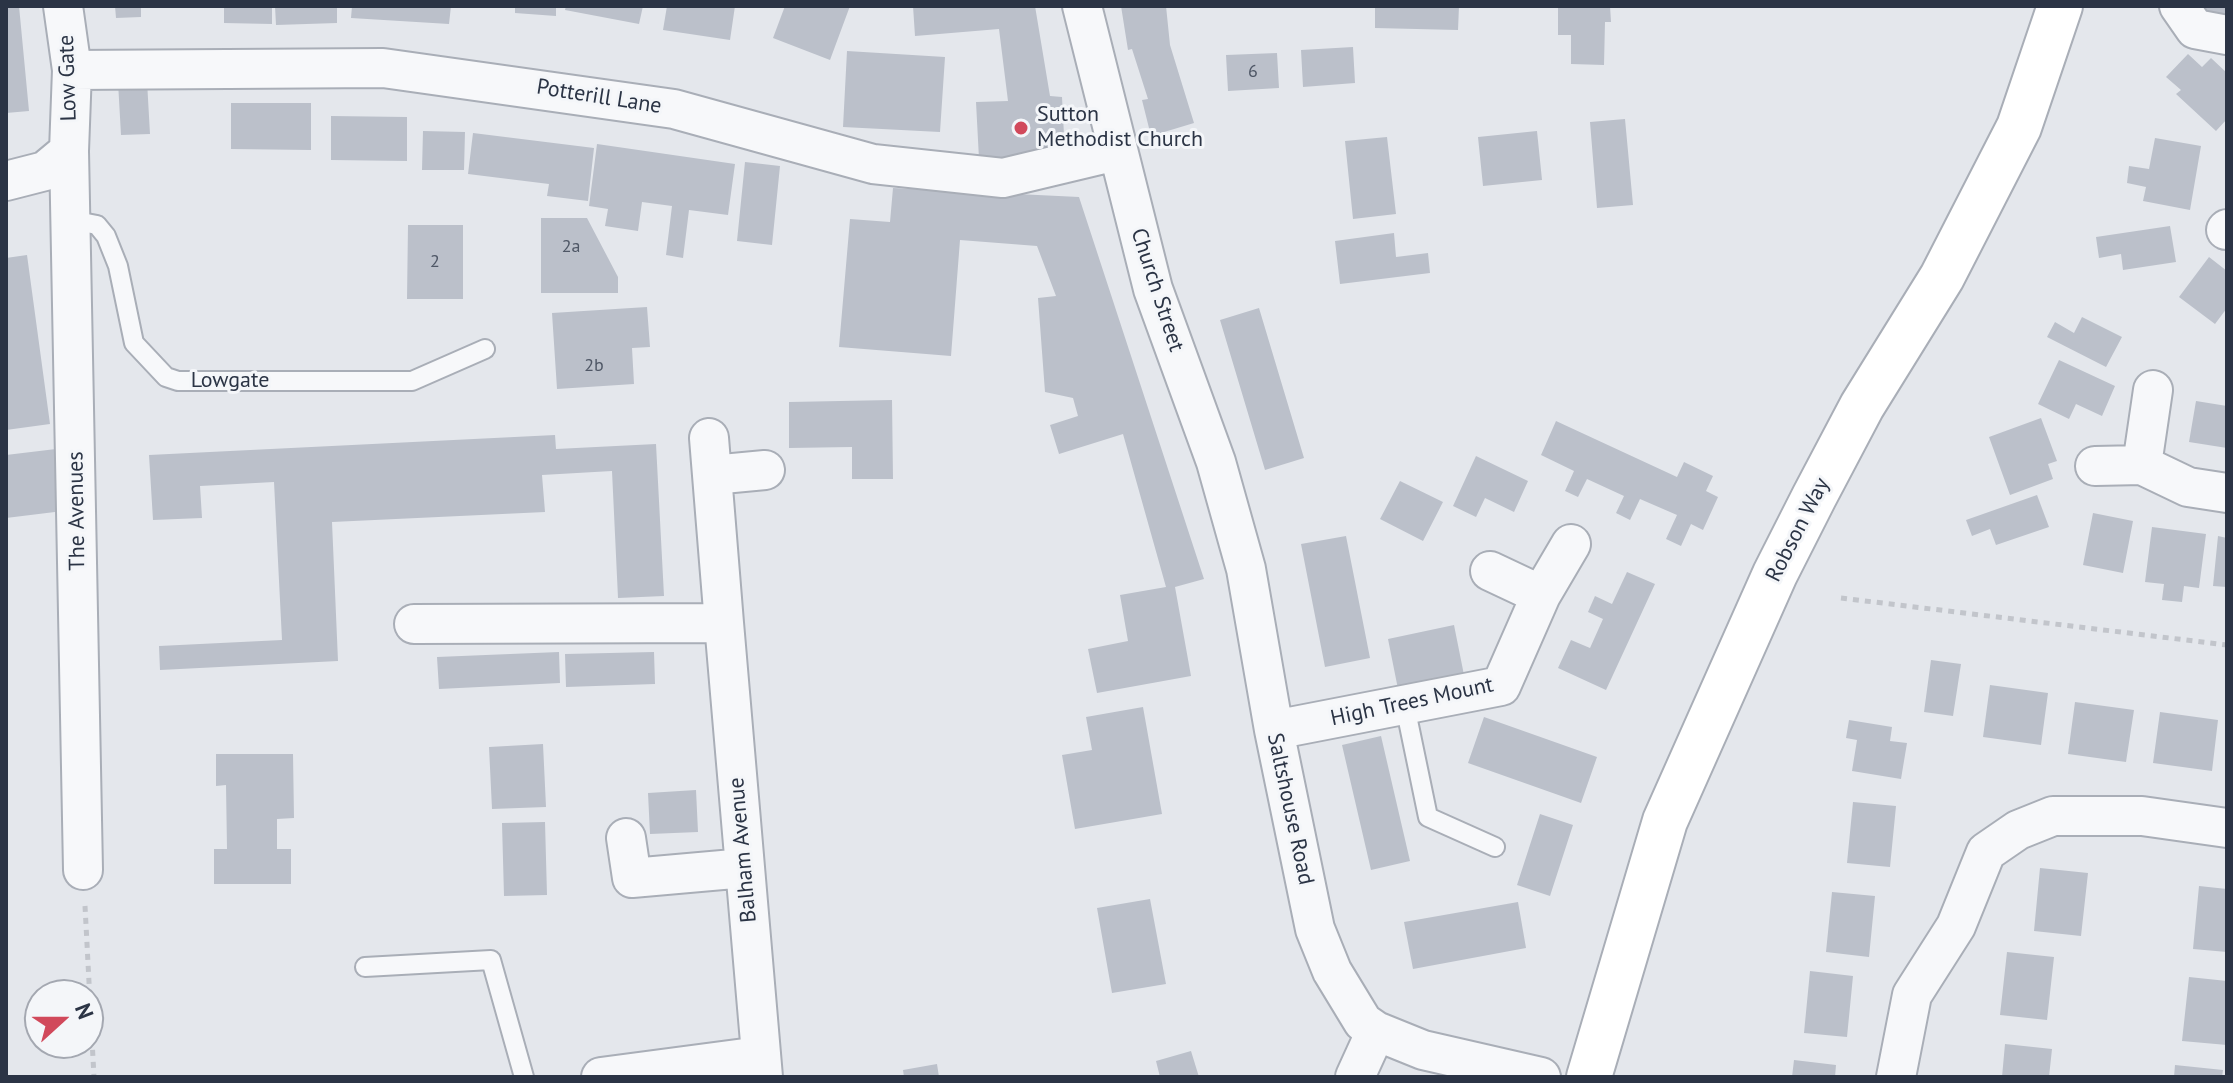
<!DOCTYPE html>
<style>
body{margin:0}
#map{position:relative;width:2233px;height:1083px;overflow:hidden;background:#e4e7ec;font-family:"PT Sans",sans-serif}
canvas{display:block}
.frame{position:absolute;inset:0;border:8px solid #2b3445;pointer-events:none}
.north{position:absolute;left:24px;top:979px;width:80px;height:80px;box-sizing:border-box;background:#f4f6f9;border:2px solid #a4a8b1;border-radius:50%;rotate:69deg;font-size:22px;font-weight:700;line-height:32px;text-align:center;color:#2b3445}
.north::after{content:'';display:block;margin:auto;width:28px;height:36px;background:#d1495b;clip-path:polygon(50% 0,100% 100%,50% 72%,0 100%)}
</style>
<div id="map">
<canvas width="2233" height="1083"></canvas>
<div class="frame"></div>
<div class="north">N</div>
</div>
<script>
const g = document.querySelector('canvas').getContext('2d');
g.lineJoin = 'round';
function fillPath(path, color) {
  g.fillStyle = color;
  g.fill(path, 'evenodd');
}
function shape(rows) {
  const path = new Path2D();
  for (const r of rows) {
    path.moveTo(r[0], r[1]);
    for (let i = 2; i < r.length; i += 2) path.lineTo(r[i], r[i + 1]);
  }
  return path;
}
function strokePath(path, color, width, dash) {
  g.strokeStyle = color;
  g.lineWidth = width;
  g.lineCap = dash ? 'butt' : 'round';
  g.setLineDash(dash || []);
  g.stroke(path);
}
function write(font, color, halo, rows, align = 'center') {
  g.font = font + ' "PT Sans",sans-serif';
  g.lineWidth = 6;
  g.setLineDash([]);
  g.textBaseline = 'middle';
  g.strokeStyle = halo;
  g.fillStyle = color;
  for (const [text, x, y, turn = 0] of rows) {
    g.save();
    g.translate(x, y);
    g.rotate((+turn || 0) * Math.PI / 180);
    g.textAlign = isNaN(turn) ? turn : align;
    if (halo) g.strokeText(text, 0, 0);
    g.fillText(text, 0, 0);
    g.restore();
  }
}
const building = shape([
 [6,6,19,6,29,111,6,113],
 [115,6,141,6,141,17,116,18],
 [224,6,272,6,272,24,224,23],
 [275,6,337,6,337,23,276,25],
 [352,6,451,6,449,24,351,18],
 [515,6,556,6,556,16,515,13],
 [566,6,643,6,639,24,565,10],
 [667,6,735,6,730,40,663,30],
 [785,6,850,6,830,60,773,38],
 [913,6,1035,6,1050,96,1062,97,1065,154,979,159,976,102,1008,101,999,29,915,36],
 [1121,6,1166,6,1170,45,1194,123,1151,136,1142,100,1148,99,1132,49,1128,50],
 [1375,6,1459,6,1458,30,1375,28],
 [1558,6,1610,6,1611,22,1605,22,1604,65,1571,64,1571,35,1558,35],
 [2198,6,2227,6,2227,22,2196,14],
 [1353,47,1355,83,1303,87,1301,50],
 [847,51,945,57,940,132,843,127],
 [1277,53,1279,88,1228,91,1226,55],
 [2188,54,2202,67,2211,58,2227,73,2227,119,2216,131,2176,94,2181,90,2166,77],
 [147,81,150,134,121,135,118,82],
 [231,103,311,103,311,150,231,149],
 [331,116,407,117,407,161,331,160],
 [1625,119,1633,205,1597,208,1590,122],
 [423,131,465,132,464,170,422,170],
 [1537,131,1542,180,1483,186,1478,137],
 [473,133,594,148,588,201,547,196,549,184,468,174],
 [1387,137,1396,214,1353,219,1345,141],
 [2155,138,2201,146,2190,210,2143,201,2146,187,2127,183,2129,166,2149,169],
 [597,144,735,164,728,215,689,210,683,258,666,255,672,206,642,202,638,231,605,226,608,209,589,206],
 [745,162,780,166,772,245,737,241],
 [893,188,1079,197,1204,579,1175,587,1191,676,1097,693,1088,649,1128,641,1120,595,1166,587,1123,434,1059,454,1050,425,1078,416,1073,398,1045,392,1038,298,1056,296,1037,246,960,240,951,356,839,347,850,219,890,222],
 [541,218,587,218,618,277,618,293,541,293],
 [408,225,463,225,463,299,407,299],
 [2170,226,2176,262,2123,270,2121,254,2099,258,2096,237],
 [1394,233,1396,257,1428,253,1430,273,1340,284,1335,241],
 [27,255,50,424,6,430,6,258],
 [2209,257,2227,271,2227,308,2215,324,2179,297],
 [647,307,650,347,632,348,634,384,557,389,552,313],
 [1259,308,1304,458,1265,470,1220,320],
 [2082,317,2122,337,2106,367,2047,337,2055,322,2074,333],
 [2059,360,2115,386,2102,416,2076,404,2069,419,2038,404],
 [892,400,893,479,852,479,852,447,789,448,789,402],
 [2196,401,2227,406,2227,448,2189,442],
 [2041,418,2057,461,2048,464,2053,479,2010,495,1989,437],
 [1556,421,1677,477,1684,462,1713,476,1706,491,1718,497,1703,530,1691,524,1681,546,1666,539,1677,515,1640,499,1630,520,1616,513,1624,496,1587,479,1578,497,1565,491,1574,471,1541,455],
 [555,435,556,449,656,444,664,596,618,598,612,471,542,475,545,512,332,522,338,661,160,670,159,646,282,640,274,482,200,486,202,518,153,520,149,455],
 [56,449,63,511,6,518,6,455],
 [1476,456,1528,481,1514,512,1485,498,1476,517,1453,506],
 [1400,481,1443,502,1423,541,1380,519],
 [2037,495,2049,527,1996,545,1990,529,1972,536,1966,520],
 [2093,513,2133,521,2123,573,2083,565],
 [2152,527,2206,534,2199,588,2184,586,2182,602,2162,600,2164,584,2145,582],
 [1346,536,1370,658,1325,667,1301,544],
 [2218,536,2227,538,2227,587,2213,586],
 [1627,572,1655,584,1606,690,1558,668,1571,640,1590,648,1603,619,1588,612,1595,596,1612,604],
 [1454,625,1464,675,1398,689,1388,639],
 [559,652,560,683,439,689,437,657],
 [654,652,655,684,566,687,565,654],
 [1931,660,1961,664,1953,716,1924,712],
 [1990,685,2048,693,2041,745,1983,737],
 [2075,702,2134,710,2126,762,2068,754],
 [1143,707,1162,814,1075,829,1062,755,1092,750,1086,717],
 [2160,712,2218,720,2212,771,2153,763],
 [1484,717,1597,757,1581,803,1468,763],
 [1849,720,1892,727,1890,741,1907,743,1901,779,1852,771,1857,740,1846,738],
 [1381,736,1410,861,1371,870,1342,745],
 [543,744,546,807,492,809,489,747],
 [216,754,293,754,294,818,277,819,277,849,291,849,291,884,214,884,214,849,227,849,226,785,216,786],
 [696,790,698,832,650,834,648,793],
 [1853,802,1896,806,1890,867,1847,863],
 [1540,814,1573,825,1550,896,1517,885],
 [545,822,547,895,504,896,502,823],
 [2040,868,2088,873,2081,936,2034,931],
 [2199,886,2227,889,2227,952,2193,949],
 [1832,892,1875,896,1869,957,1826,952],
 [1150,899,1166,984,1112,993,1097,908],
 [1518,902,1526,948,1413,969,1404,922],
 [2007,952,2054,957,2047,1020,2000,1015],
 [1810,971,1853,976,1847,1037,1804,1033],
 [2189,977,2227,981,2227,1045,2182,1041],
 [2005,1044,2052,1049,2049,1077,2002,1077],
 [1191,1051,1199,1077,1160,1077,1156,1061],
 [1794,1060,1836,1065,1835,1077,1792,1077],
 [937,1064,939,1077,904,1077,903,1070],
 [2175,1065,2223,1070,2222,1077,2174,1077]
]);
const path = shape([
 [1841,598,2227,645],
 [85,906,94,1077]
]);
const service = shape([
 [71,220,97,225,106,236,118,266,134,343,166,377,178,381,412,381,485,349],
 [1405,706,1428,817,1495,847],
 [365,967,491,960,524,1077]
]);
const minor = shape([
 [63,6,72,70,69,151,83,870],
 [1082,6,1153,289,1216,462,1246,569,1274,730,1315,929,1332,971,1363,1022,1376,1031,1423,1050,1541,1077],
 [2179,6,2195,29,2227,35],
 [72,70,383,68,674,109,873,164,1003,178,1116,151],
 [6,181,45,171,69,151],
 [2226,230,2227,229],
 [709,438,724,623],
 [2142,465,2153,390],
 [2095,466,2142,465,2188,487,2227,493],
 [712,475,765,470],
 [1490,571,1541,595],
 [414,624,724,623,763,1077],
 [1274,730,1501,686,1541,595,1571,544],
 [626,838,632,878,745,868],
 [601,1077,760,1056],
 [1355,1077,1376,1031],
 [1896,1077,1912,995,1956,926,1986,852,2018,830,2053,816,2142,816,2227,828]
]);
const secondary = shape([
 [1589,1077,1665,821,1775,574,1814,497,1862,406,1942,277,2019,127,2060,6]
]);
const markers = [
 [1021,128,8,"#d1495b"]
];
const numberNames = [
 ["6",1253,72],
 ["2a",571,247],
 ["2",435,262],
 ["2b",594,366]
];
const streetNames = [
 ["Low Gate",68,78,-92],
 ["Potterill Lane",599,97,9],
 ["Church Street",1157,290,72],
 ["Lowgate",230,381],
 ["The Avenues",77,511,-91],
 ["Robson Way",1798,530,-63],
 ["High Trees Mount",1412,702,-12],
 ["Saltshouse Road",1290,809,78],
 ["Balham Avenue",743,850,-95]
];
const poiNames = [
 ["Sutton",1037,115],
 ["Methodist Church",1037,140]
];
fillPath(building, '#bbc0ca');
strokePath(service, '#a9aeb7', 22);
strokePath(minor, '#a9aeb7', 42);
strokePath(secondary, '#a9aeb7', 48);
strokePath(path, '#c2c5cb', 5, [6, 6]);
strokePath(service, '#f7f8fa', 18);
strokePath(minor, '#f7f8fa', 38);
strokePath(secondary, '#fff', 44);
for (const [x, y, r, color] of markers) {
  const dot = new Path2D();
  dot.arc(x, y, r, 0, 2 * Math.PI);
  g.fillStyle = color;
  g.fill(dot);
  strokePath(dot, '#f4f6f9', 3);
}
write('18px', '#4f5766', null, numberNames);
write('22px', '#2b3445', '#f4f6f9', streetNames);
write('22px', '#2b3445', '#f4f6f9', poiNames, 'left');
</script>
